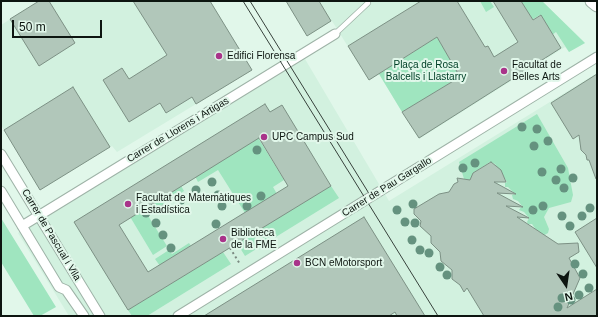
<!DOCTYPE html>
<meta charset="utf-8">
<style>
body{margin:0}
#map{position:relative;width:598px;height:317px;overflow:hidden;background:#e1f7ea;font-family:Helvetica,sans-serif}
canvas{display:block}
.frame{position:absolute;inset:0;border:2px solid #0d1510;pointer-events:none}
.north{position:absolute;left:546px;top:265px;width:40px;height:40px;-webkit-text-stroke:3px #e1f7ea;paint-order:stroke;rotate:167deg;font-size:11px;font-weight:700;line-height:16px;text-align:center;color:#0d1510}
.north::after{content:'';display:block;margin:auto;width:14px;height:18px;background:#0d1510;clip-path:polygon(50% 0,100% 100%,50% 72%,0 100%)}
.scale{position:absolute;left:12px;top:20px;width:90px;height:18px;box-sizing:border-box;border:2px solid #0d1510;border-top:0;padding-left:5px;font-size:12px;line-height:14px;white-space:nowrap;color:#0d1510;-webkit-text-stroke:3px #e1f7ea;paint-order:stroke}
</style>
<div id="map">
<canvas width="598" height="317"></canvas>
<div class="frame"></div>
<div class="north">N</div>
<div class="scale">50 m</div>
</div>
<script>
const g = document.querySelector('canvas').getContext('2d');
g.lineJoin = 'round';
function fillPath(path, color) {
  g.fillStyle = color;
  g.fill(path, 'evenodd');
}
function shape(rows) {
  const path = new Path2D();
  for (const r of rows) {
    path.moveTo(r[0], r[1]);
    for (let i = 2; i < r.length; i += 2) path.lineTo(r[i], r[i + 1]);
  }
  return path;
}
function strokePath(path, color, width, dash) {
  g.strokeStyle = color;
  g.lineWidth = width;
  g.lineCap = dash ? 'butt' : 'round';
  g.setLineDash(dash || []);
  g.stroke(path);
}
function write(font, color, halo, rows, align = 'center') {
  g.font = font + ' Helvetica,sans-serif';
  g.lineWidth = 4;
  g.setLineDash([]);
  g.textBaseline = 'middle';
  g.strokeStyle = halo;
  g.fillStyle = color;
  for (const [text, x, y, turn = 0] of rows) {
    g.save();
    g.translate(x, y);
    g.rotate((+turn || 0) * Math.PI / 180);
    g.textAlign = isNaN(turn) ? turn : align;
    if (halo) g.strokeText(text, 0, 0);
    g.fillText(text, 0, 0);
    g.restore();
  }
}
const built = shape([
 [39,1,210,1,252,70,117,152,112,146,40,190,1,125,1,25],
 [286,1,542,1,585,43,569,52,565,47,419,139,379,74,369,80,332,21,307,36],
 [305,59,389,201,597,73,597,316,69,316,18,233]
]);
const green = shape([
 [480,1,490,1,494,7,486,12],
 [517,1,542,1,585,43,569,52,556,32,552,35,540,15,530,21],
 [437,37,460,77,402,112,379,74],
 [537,114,568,168,573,195,571,202,549,208,544,217,549,229,548,233,541,237,532,224,528,224,527,222,529,218,524,212,519,210,522,206,518,201,513,199,512,195,515,194,508,187,505,187,505,183,507,182,495,164,490,162,473,173,472,181,464,179,459,162],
 [257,136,284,180,273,187,277,194,245,213,218,170,198,182,195,176],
 [180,184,184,191,147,214,167,246,153,255,129,215],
 [331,186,339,198,245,256,237,243],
 [1,218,56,307,40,316,34,316,1,262],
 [189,243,191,246,160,266,155,259,169,250,172,254],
 [223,252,231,264,147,316,132,316,128,310]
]);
const building = shape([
 [39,1,49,1,75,43,39,66,10,19,39,1],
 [133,1,210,1,252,70,196,104,192,97,166,113,160,103,129,122,103,80,122,68,129,79,167,55,133,1],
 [286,1,319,1,331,21,307,36,286,1],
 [421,1,457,1,485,47,488,46,494,57,518,42,493,1,521,1,533,20,541,15,561,48,419,138,402,112,460,77,437,37,369,80,348,46,421,1],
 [597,74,597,179,596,179,589,160,587,160,586,155,581,150,579,135,573,139,551,103,597,74],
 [73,87,110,147,40,190,4,130,73,87],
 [265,104,270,112,282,105,331,186,128,310,74,222,265,104],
 [259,138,288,186,148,272,119,225,259,138],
 [491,162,501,170,506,182,494,182,516,194,497,193,523,207,506,206,529,218,517,217,558,244,578,243,579,252,569,258,580,278,567,308,597,289,597,316,484,316,467,288,464,292,460,285,452,279,452,270,441,261,440,252,431,243,431,236,420,226,421,221,414,214,414,209,439,194,449,192,454,184,458,182,457,178,470,180,473,173,491,162],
 [364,217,425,316,397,316,395,312,389,316,204,316,364,217],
 [597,218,597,268,575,232,597,218]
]);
const path = shape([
 [230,248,240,264]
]);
const lane = shape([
 [335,34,368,3]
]);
const street = shape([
 [1,154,100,316],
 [1,191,59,287,66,290,84,316],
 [22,226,335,34],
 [178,316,597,57]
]);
const secondary = shape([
 [592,1,597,5]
]);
const tram = shape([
 [243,1,438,316],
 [250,1,373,200]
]);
const trees = [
 [522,127],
 [537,129],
 [548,141],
 [534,146],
 [257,150],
 [475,163],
 [463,168],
 [561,169],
 [542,172],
 [573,178],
 [556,180],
 [212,182],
 [564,188],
 [196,190],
 [218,195],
 [261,196],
 [181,200],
 [413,204],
 [222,206],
 [247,206],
 [543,206],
 [590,208],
 [164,209],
 [397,210],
 [533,210],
 [146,213],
 [562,216],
 [582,216],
 [405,222],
 [156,223],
 [415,223],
 [216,224],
 [570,226],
 [163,235],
 [412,240],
 [171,248],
 [420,250],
 [429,253],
 [575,264],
 [440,267],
 [583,274],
 [447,275],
 [589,288],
 [579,295],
 [562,298],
 [571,300],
 [558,307]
];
const markers = [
 [219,56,4,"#a9338a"],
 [504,71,4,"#a9338a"],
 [264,137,4,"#a9338a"],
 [128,204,4,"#a9338a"],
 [223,239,4,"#a9338a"],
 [297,263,4,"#a9338a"]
];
const poiNames = [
 ["Edifici Florensa",227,56],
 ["Facultat de",512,65],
 ["Belles Arts",512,77],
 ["UPC Campus Sud",272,137],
 ["Facultat de Matemàtiques",136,198],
 ["i Estadística",136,210],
 ["Biblioteca",231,233],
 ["de la FME",231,245],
 ["BCN eMotorsport",305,263]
];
const parkNames = [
 ["Plaça de Rosa",426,65],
 ["Balcells i Llastarry",426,77]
];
const streetNames = [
 ["Carrer de Llorens i Artigas",178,130,-31],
 ["Carrer de Pau Gargallo",387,187,-32],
 ["Carrer de Pascual i Vila",51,235,59]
];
fillPath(built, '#d2f1df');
fillPath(green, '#9fe5bf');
fillPath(building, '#b1c7ba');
strokePath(building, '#7d9185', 1);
strokePath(lane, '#9eb3a7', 6);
strokePath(street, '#9eb3a7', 11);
strokePath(secondary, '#9eb3a7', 15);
strokePath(path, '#7a8980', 2, [2, 3]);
strokePath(lane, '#fff', 4.5);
strokePath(street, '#fff', 9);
strokePath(secondary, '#fff', 13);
strokePath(tram, '#37423c', 1);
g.fillStyle = '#65927f';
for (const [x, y] of trees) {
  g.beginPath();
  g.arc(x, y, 4.5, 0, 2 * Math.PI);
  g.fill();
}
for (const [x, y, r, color] of markers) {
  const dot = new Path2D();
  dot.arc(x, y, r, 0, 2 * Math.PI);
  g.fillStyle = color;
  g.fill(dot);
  strokePath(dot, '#e1f7ea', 1.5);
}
write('10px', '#0d1510', '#e1f7ea', poiNames, 'left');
write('10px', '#004027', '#e1f7ea', parkNames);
write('10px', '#0d1510', '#e1f7ea', streetNames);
</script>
